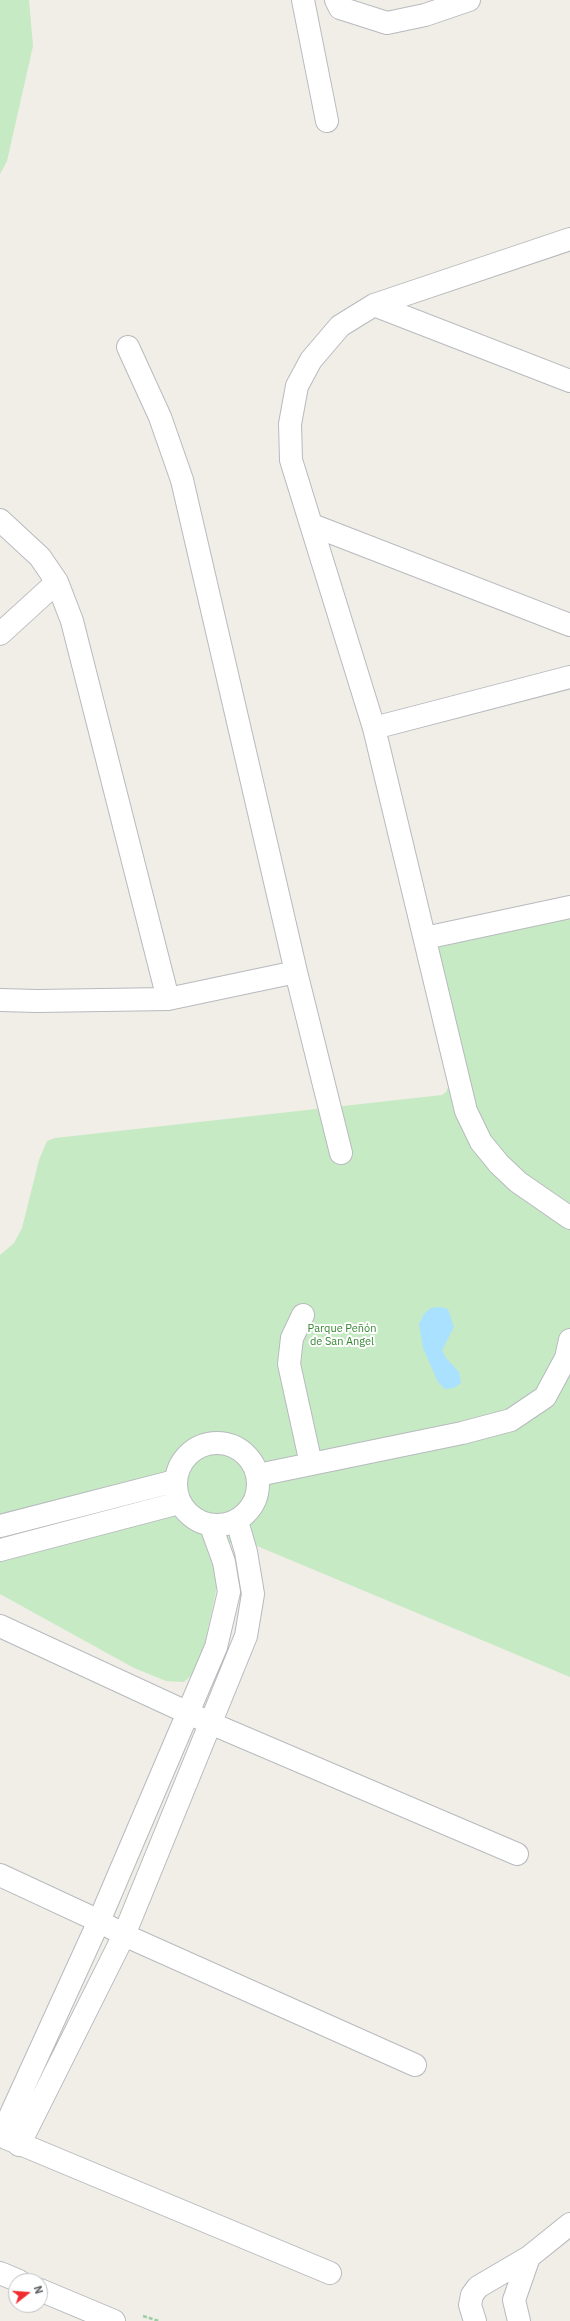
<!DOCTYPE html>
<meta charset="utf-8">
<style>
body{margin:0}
#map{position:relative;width:570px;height:2321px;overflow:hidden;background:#f1eee7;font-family:"IBM Plex Sans",sans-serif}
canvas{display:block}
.north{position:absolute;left:8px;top:2273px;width:40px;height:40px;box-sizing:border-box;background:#fff;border:1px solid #bfc1c3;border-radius:50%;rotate:73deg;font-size:11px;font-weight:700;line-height:16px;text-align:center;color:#5e6468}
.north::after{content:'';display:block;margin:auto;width:14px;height:18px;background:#f22c2e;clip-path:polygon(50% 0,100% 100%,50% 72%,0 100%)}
</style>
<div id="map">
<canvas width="570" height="2321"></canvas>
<div class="north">N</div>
</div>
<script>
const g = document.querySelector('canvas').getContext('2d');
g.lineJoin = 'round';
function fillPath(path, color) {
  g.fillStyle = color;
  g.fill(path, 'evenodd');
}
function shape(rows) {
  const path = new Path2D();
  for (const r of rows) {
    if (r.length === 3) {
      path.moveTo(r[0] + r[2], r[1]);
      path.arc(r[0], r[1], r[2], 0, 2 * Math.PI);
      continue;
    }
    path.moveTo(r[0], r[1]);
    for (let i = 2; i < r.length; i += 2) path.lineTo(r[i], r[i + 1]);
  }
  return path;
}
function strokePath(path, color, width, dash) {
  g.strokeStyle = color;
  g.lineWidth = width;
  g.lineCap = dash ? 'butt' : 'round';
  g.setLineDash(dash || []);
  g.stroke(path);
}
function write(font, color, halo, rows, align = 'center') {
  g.font = font + ' "IBM Plex Sans",sans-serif';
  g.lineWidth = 4;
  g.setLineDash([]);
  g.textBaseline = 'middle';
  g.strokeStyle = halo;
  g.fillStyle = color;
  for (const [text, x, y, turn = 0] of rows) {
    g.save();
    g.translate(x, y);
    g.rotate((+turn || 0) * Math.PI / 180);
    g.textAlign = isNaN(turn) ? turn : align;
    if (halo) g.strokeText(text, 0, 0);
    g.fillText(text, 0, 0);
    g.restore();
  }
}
const green = shape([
 [0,0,29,0,33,46,7,161,0,174],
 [570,914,570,1677,257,1546,238,1542,226,1544,201,1661,194,1673,184,1682,166,1681,134,1668,0,1594,0,1255,14,1243,22,1228,39,1160,47,1141,55,1138,442,1095,446,1092,449,1085,432,949]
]);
const water = shape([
 [440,1307,448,1309,454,1327,442,1350,446,1358,459,1372,461,1383,454,1388,445,1389,438,1382,423,1348,419,1324,424,1314,431,1308]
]);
const path = shape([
 [143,2316,159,2321]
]);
const minor = shape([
 [303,0,327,121],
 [336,0,340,8,387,23,425,15,469,0],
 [570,239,374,305,340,326,311,360,297,386,290,424,291,460,374,728,466,1111,481,1142,499,1164,518,1182,570,1218],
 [374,305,570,381],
 [128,347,160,417,182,480,296,972,341,1153],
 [0,520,40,557,57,582,72,621,168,999],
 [312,525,570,625],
 [0,634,57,582],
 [374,728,570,677],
 [425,938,570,907],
 [0,1000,37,1001,168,999,296,972],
 [303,1315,292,1338,289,1364,311,1464],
 [217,1484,41],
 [258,1475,462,1433,511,1420,545,1397,566,1358,570,1340],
 [0,1526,175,1481],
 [0,1550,179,1503],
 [0,1626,210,1723,517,1854],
 [0,1875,99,1921,124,1935,415,2065],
 [1,2136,99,1921,216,1647,229,1592,224,1562,211,1526],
 [6,2138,330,2273],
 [19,2145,124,1935,246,1636,253,1594,246,1552,237,1521],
 [0,2273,19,2281],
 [40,2290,114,2321],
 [475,2321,470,2305,472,2295,478,2287,529,2257,570,2224],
 [519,2321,514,2300,529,2257]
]);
const parkNames = [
 ["Parque Peñón",342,1329],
 ["de San Angel",342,1342]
];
fillPath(green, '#c6eac3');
fillPath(water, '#aae1ff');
strokePath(minor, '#b7babe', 24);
strokePath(path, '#9ccea6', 2.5, [4, 2]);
strokePath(minor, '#fff', 22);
write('11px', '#348530', '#fff', parkNames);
</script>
